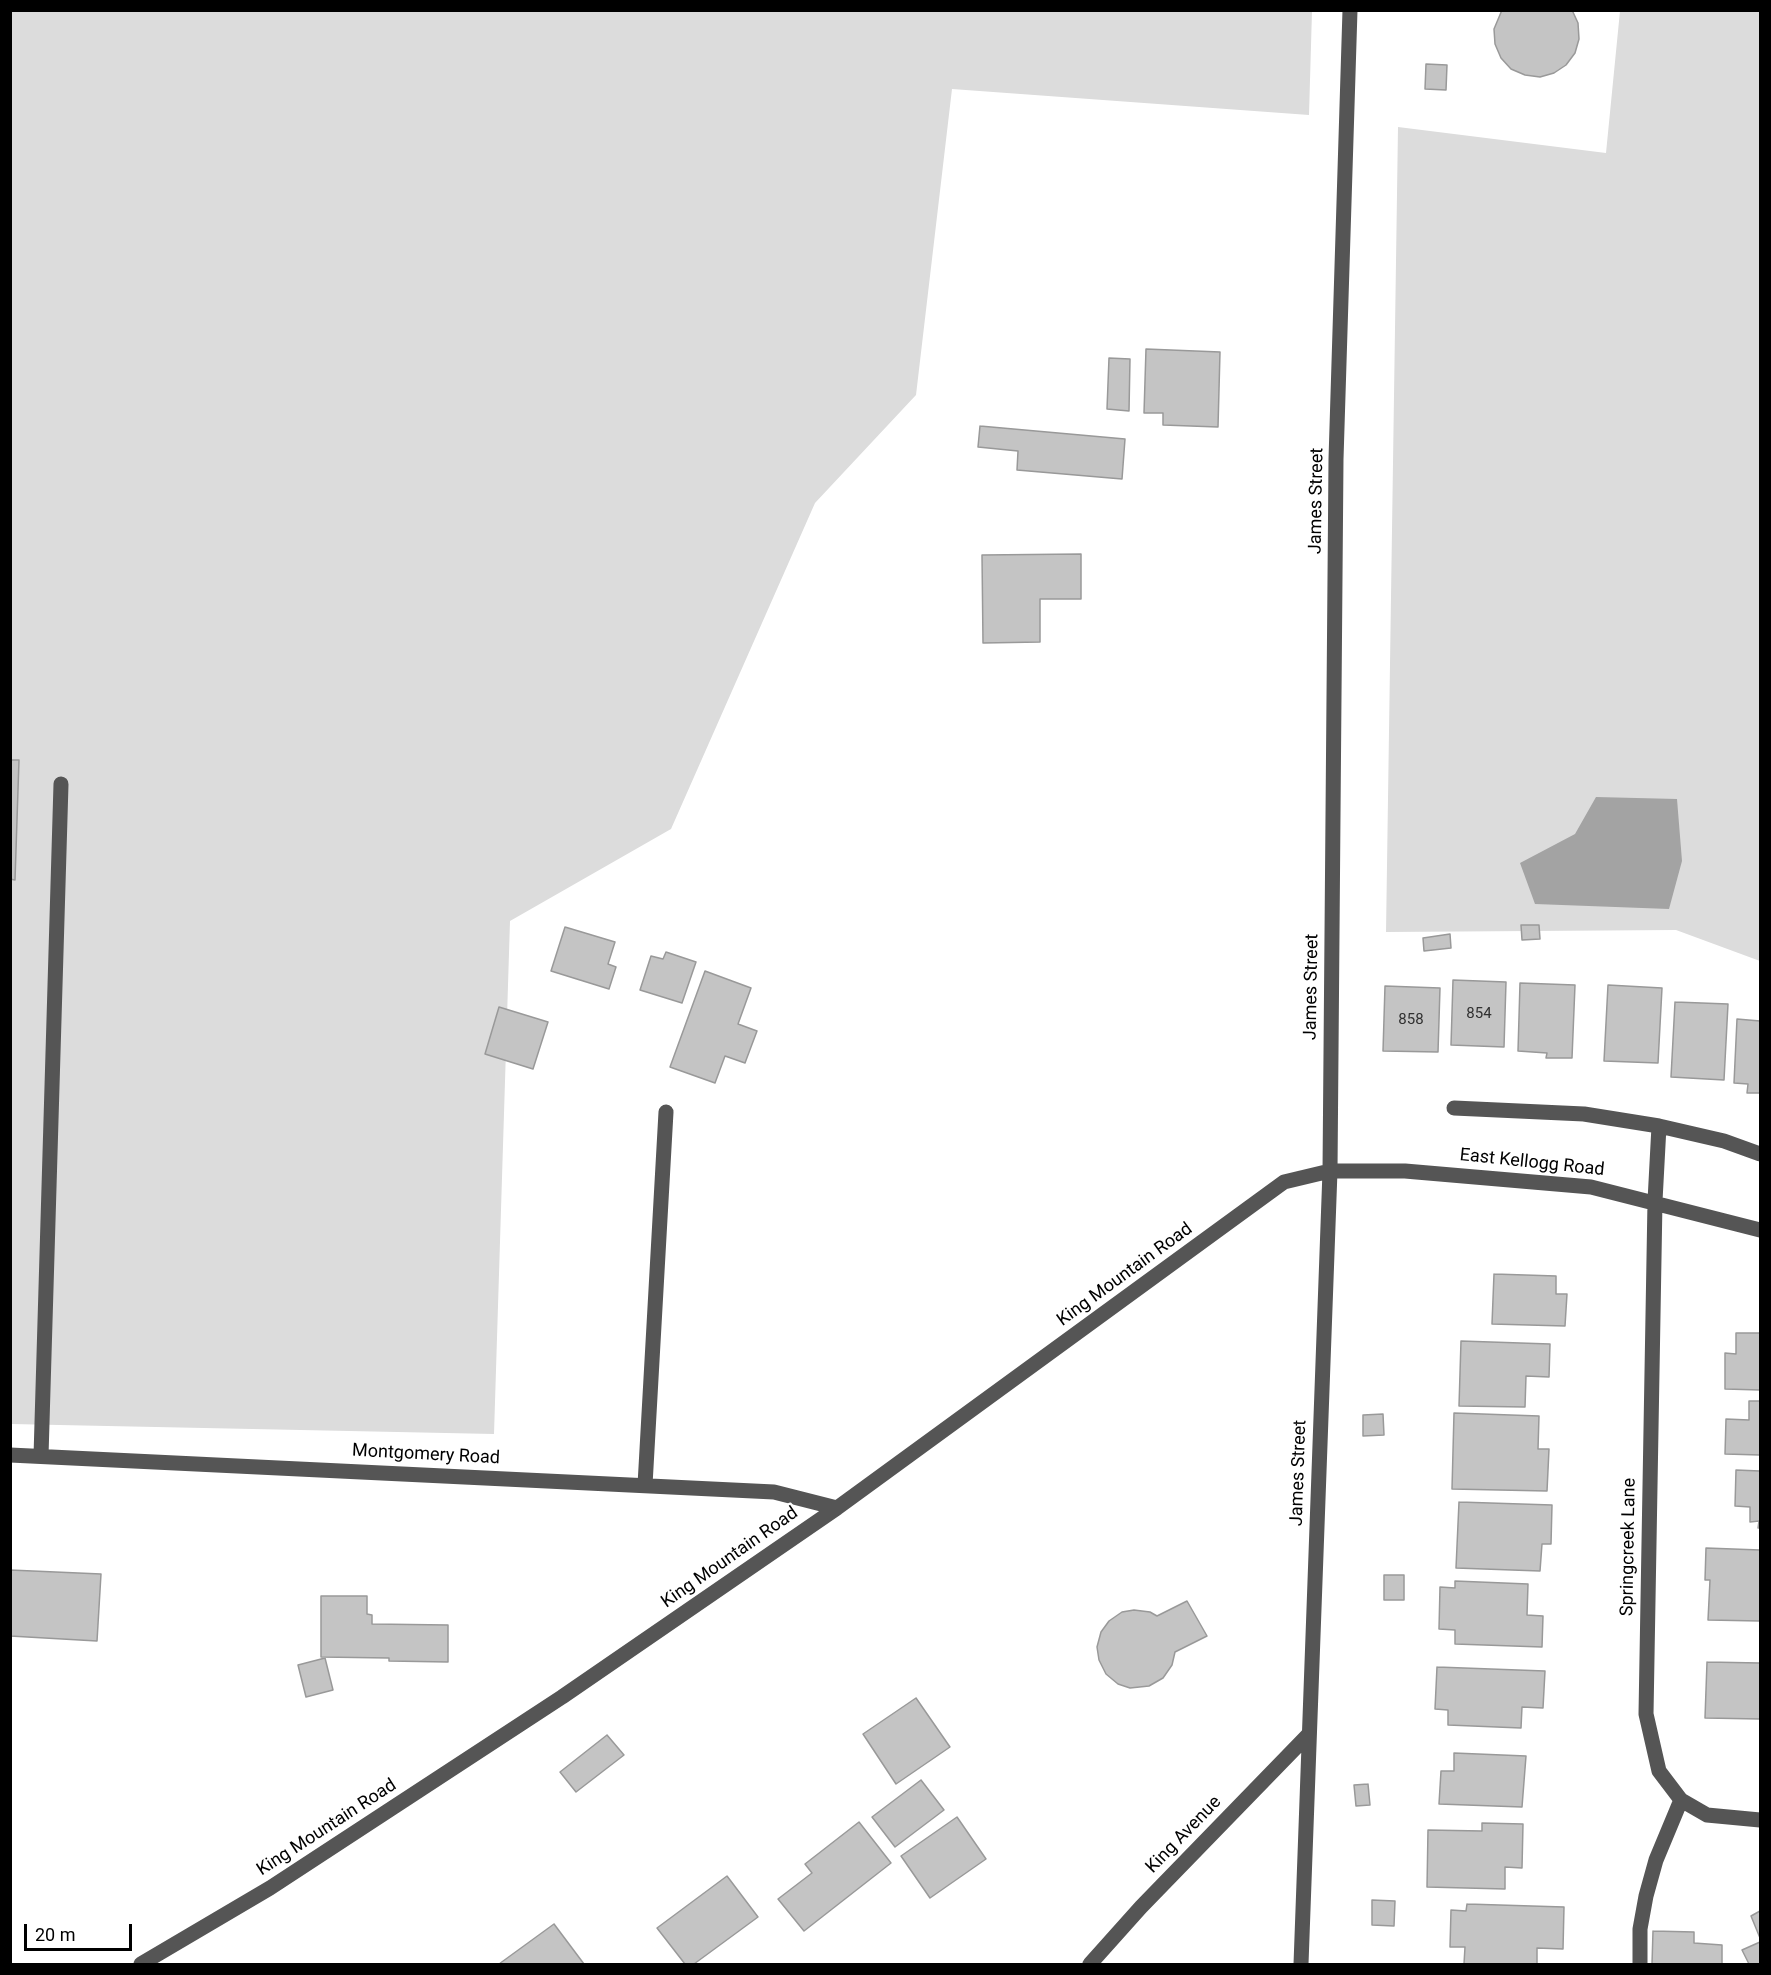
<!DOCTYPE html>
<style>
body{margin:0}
#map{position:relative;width:1771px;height:1975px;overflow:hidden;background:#fff;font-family:Roboto,sans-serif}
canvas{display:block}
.frame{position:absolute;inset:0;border:12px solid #000;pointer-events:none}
.scale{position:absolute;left:24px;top:1924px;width:108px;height:27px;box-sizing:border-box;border:3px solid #000;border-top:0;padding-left:8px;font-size:18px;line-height:21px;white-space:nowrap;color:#000;-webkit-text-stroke:4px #fff;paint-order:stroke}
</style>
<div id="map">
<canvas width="1771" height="1975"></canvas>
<div class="frame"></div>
<div class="scale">20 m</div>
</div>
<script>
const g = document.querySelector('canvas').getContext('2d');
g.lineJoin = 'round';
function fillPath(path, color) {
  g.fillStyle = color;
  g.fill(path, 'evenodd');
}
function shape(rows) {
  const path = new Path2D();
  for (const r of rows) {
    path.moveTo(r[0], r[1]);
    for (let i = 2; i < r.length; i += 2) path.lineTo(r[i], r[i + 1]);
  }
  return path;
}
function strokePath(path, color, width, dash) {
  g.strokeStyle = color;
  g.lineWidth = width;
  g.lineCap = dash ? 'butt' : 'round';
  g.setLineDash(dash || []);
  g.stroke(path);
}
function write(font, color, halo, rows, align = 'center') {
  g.font = font + ' Roboto,sans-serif';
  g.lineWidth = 4.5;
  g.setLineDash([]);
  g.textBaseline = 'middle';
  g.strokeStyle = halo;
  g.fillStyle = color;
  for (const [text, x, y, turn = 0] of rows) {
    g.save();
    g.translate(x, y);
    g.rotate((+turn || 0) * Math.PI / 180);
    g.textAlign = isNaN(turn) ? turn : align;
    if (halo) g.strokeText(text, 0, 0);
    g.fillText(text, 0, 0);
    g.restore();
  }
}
const green = shape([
 [10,11,1312,11,1309,115,952,89,916,395,815,503,671,829,510,921,494,1434,11,1424],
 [1620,11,1760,11,1760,961,1676,930,1386,932,1398,127,1606,153]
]);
const water = shape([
 [1596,797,1677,799,1682,861,1669,909,1535,904,1520,863,1575,834]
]);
const building = shape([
 [1502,10,1572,10,1578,23,1579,39,1575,53,1566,65,1554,73,1540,77,1525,75,1511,69,1501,58,1495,44,1494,29,1502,10],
 [1426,64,1447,65,1446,90,1425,89,1426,64],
 [1146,349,1220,352,1218,427,1163,425,1163,413,1144,413,1146,349],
 [1109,358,1130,359,1129,411,1107,409,1109,358],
 [980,426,1125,439,1122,479,1017,470,1018,451,978,447,980,426],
 [1081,554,1081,599,1040,599,1040,642,983,643,982,555,1081,554],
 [10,760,19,760,15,880,10,879,10,760],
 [1521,925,1539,925,1540,939,1522,940,1521,925],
 [565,927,615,942,608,964,616,967,609,989,551,971,565,927],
 [1450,934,1451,948,1424,951,1423,938,1450,934],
 [666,952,696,962,682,1003,640,990,651,956,663,959,666,952],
 [705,971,751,988,738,1024,757,1031,745,1063,725,1056,715,1083,670,1067,705,971],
 [1453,980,1506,982,1504,1047,1451,1045,1453,980],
 [1520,983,1575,985,1572,1058,1546,1058,1547,1053,1518,1051,1520,983],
 [1608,985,1662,988,1658,1063,1604,1061,1608,985],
 [1385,986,1440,988,1438,1052,1383,1051,1385,986],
 [1675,1002,1728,1004,1724,1080,1671,1077,1675,1002],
 [499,1007,548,1022,533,1069,485,1054,499,1007],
 [1737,1019,1760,1021,1760,1093,1747,1093,1748,1084,1734,1083,1737,1019],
 [1494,1274,1556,1276,1556,1294,1567,1294,1565,1326,1492,1324,1494,1274],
 [1736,1333,1760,1333,1760,1390,1725,1389,1725,1353,1736,1354,1736,1333],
 [1461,1341,1550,1344,1549,1377,1526,1376,1525,1407,1459,1406,1461,1341],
 [1749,1401,1760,1401,1760,1455,1725,1454,1726,1419,1749,1420,1749,1401],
 [1454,1413,1539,1416,1538,1449,1549,1449,1547,1491,1452,1489,1454,1413],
 [1383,1414,1384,1435,1363,1436,1363,1415,1383,1414],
 [1736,1470,1760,1471,1760,1528,1758,1528,1759,1521,1750,1522,1750,1507,1735,1506,1736,1470],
 [1459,1502,1552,1505,1551,1544,1542,1544,1540,1571,1456,1568,1459,1502],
 [1706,1548,1760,1550,1760,1621,1708,1620,1710,1580,1705,1580,1706,1548],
 [10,1570,101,1574,97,1641,10,1636,10,1570],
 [1384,1575,1404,1575,1404,1600,1384,1600,1384,1575],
 [1455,1581,1528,1584,1527,1615,1543,1616,1542,1647,1455,1644,1455,1630,1439,1629,1440,1587,1455,1588,1455,1581],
 [321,1596,367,1596,367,1614,372,1615,372,1624,448,1625,448,1662,389,1661,389,1658,321,1657,321,1596],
 [1187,1601,1207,1636,1175,1652,1172,1665,1163,1678,1149,1686,1130,1688,1118,1684,1106,1674,1099,1660,1097,1647,1101,1632,1109,1621,1122,1612,1134,1610,1150,1612,1157,1616,1187,1601],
 [325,1658,333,1690,306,1697,298,1665,325,1658],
 [1707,1662,1760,1663,1760,1719,1705,1718,1707,1662],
 [1437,1667,1545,1671,1543,1708,1522,1707,1521,1728,1448,1725,1448,1710,1435,1709,1437,1667],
 [916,1698,950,1747,896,1784,863,1734,916,1698],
 [607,1735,624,1755,576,1792,560,1772,607,1735],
 [1454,1753,1526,1756,1522,1807,1439,1804,1441,1771,1454,1771,1454,1753],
 [921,1780,944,1810,895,1847,872,1817,921,1780],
 [1368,1784,1370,1805,1356,1806,1354,1785,1368,1784],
 [957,1817,986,1859,930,1898,901,1856,957,1817],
 [859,1822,891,1863,804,1931,778,1899,812,1873,805,1864,859,1822],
 [1482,1823,1523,1824,1522,1868,1505,1867,1505,1889,1427,1887,1428,1830,1482,1831,1482,1823],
 [727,1876,758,1917,694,1964,685,1964,657,1928,727,1876],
 [1372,1900,1395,1901,1394,1926,1372,1925,1372,1900],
 [1467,1904,1564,1907,1563,1949,1537,1948,1537,1964,1464,1964,1465,1947,1450,1947,1451,1910,1466,1911,1467,1904],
 [1760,1911,1760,1938,1751,1916,1760,1911],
 [554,1924,584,1964,499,1964,554,1924],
 [1653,1931,1694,1932,1694,1943,1722,1945,1722,1964,1652,1964,1653,1931],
 [1760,1942,1760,1964,1749,1964,1742,1950,1760,1942]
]);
const minor = shape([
 [1454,1108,1584,1114,1659,1126,1724,1141,1760,1154],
 [1659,1126,1655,1201,1646,1714,1659,1771,1681,1800,1707,1815,1760,1820],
 [10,1455,774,1492,837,1508],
 [41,1456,61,784],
 [645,1485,666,1112],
 [141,1964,270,1888,562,1697,837,1508,1284,1182,1330,1171,1405,1171,1591,1187,1760,1230],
 [1090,1964,1141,1907,1309,1734],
 [1301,1964,1330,1171,1336,459,1350,10],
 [1640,1964,1640,1929,1646,1896,1656,1860,1681,1800]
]);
const numberNames = [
 ["854",1479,1014],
 ["858",1411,1020]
];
const streetNames = [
 ["James Street",1317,501,-89],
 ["James Street",1312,987,-89],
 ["East Kellogg Road",1532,1163,6],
 ["King Mountain Road",1125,1275,-36],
 ["Montgomery Road",426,1455,3],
 ["James Street",1299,1473,-88],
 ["Springcreek Lane",1629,1547,-89],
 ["King Mountain Road",730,1558,-35],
 ["King Mountain Road",327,1828,-33],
 ["King Avenue",1184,1835,-46]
];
fillPath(green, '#dcdcdc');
fillPath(water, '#a3a3a3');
fillPath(building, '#c4c4c4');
strokePath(building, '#999', 1.5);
strokePath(minor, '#555', 15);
write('15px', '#313131', null, numberNames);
write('18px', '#000', '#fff', streetNames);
</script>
